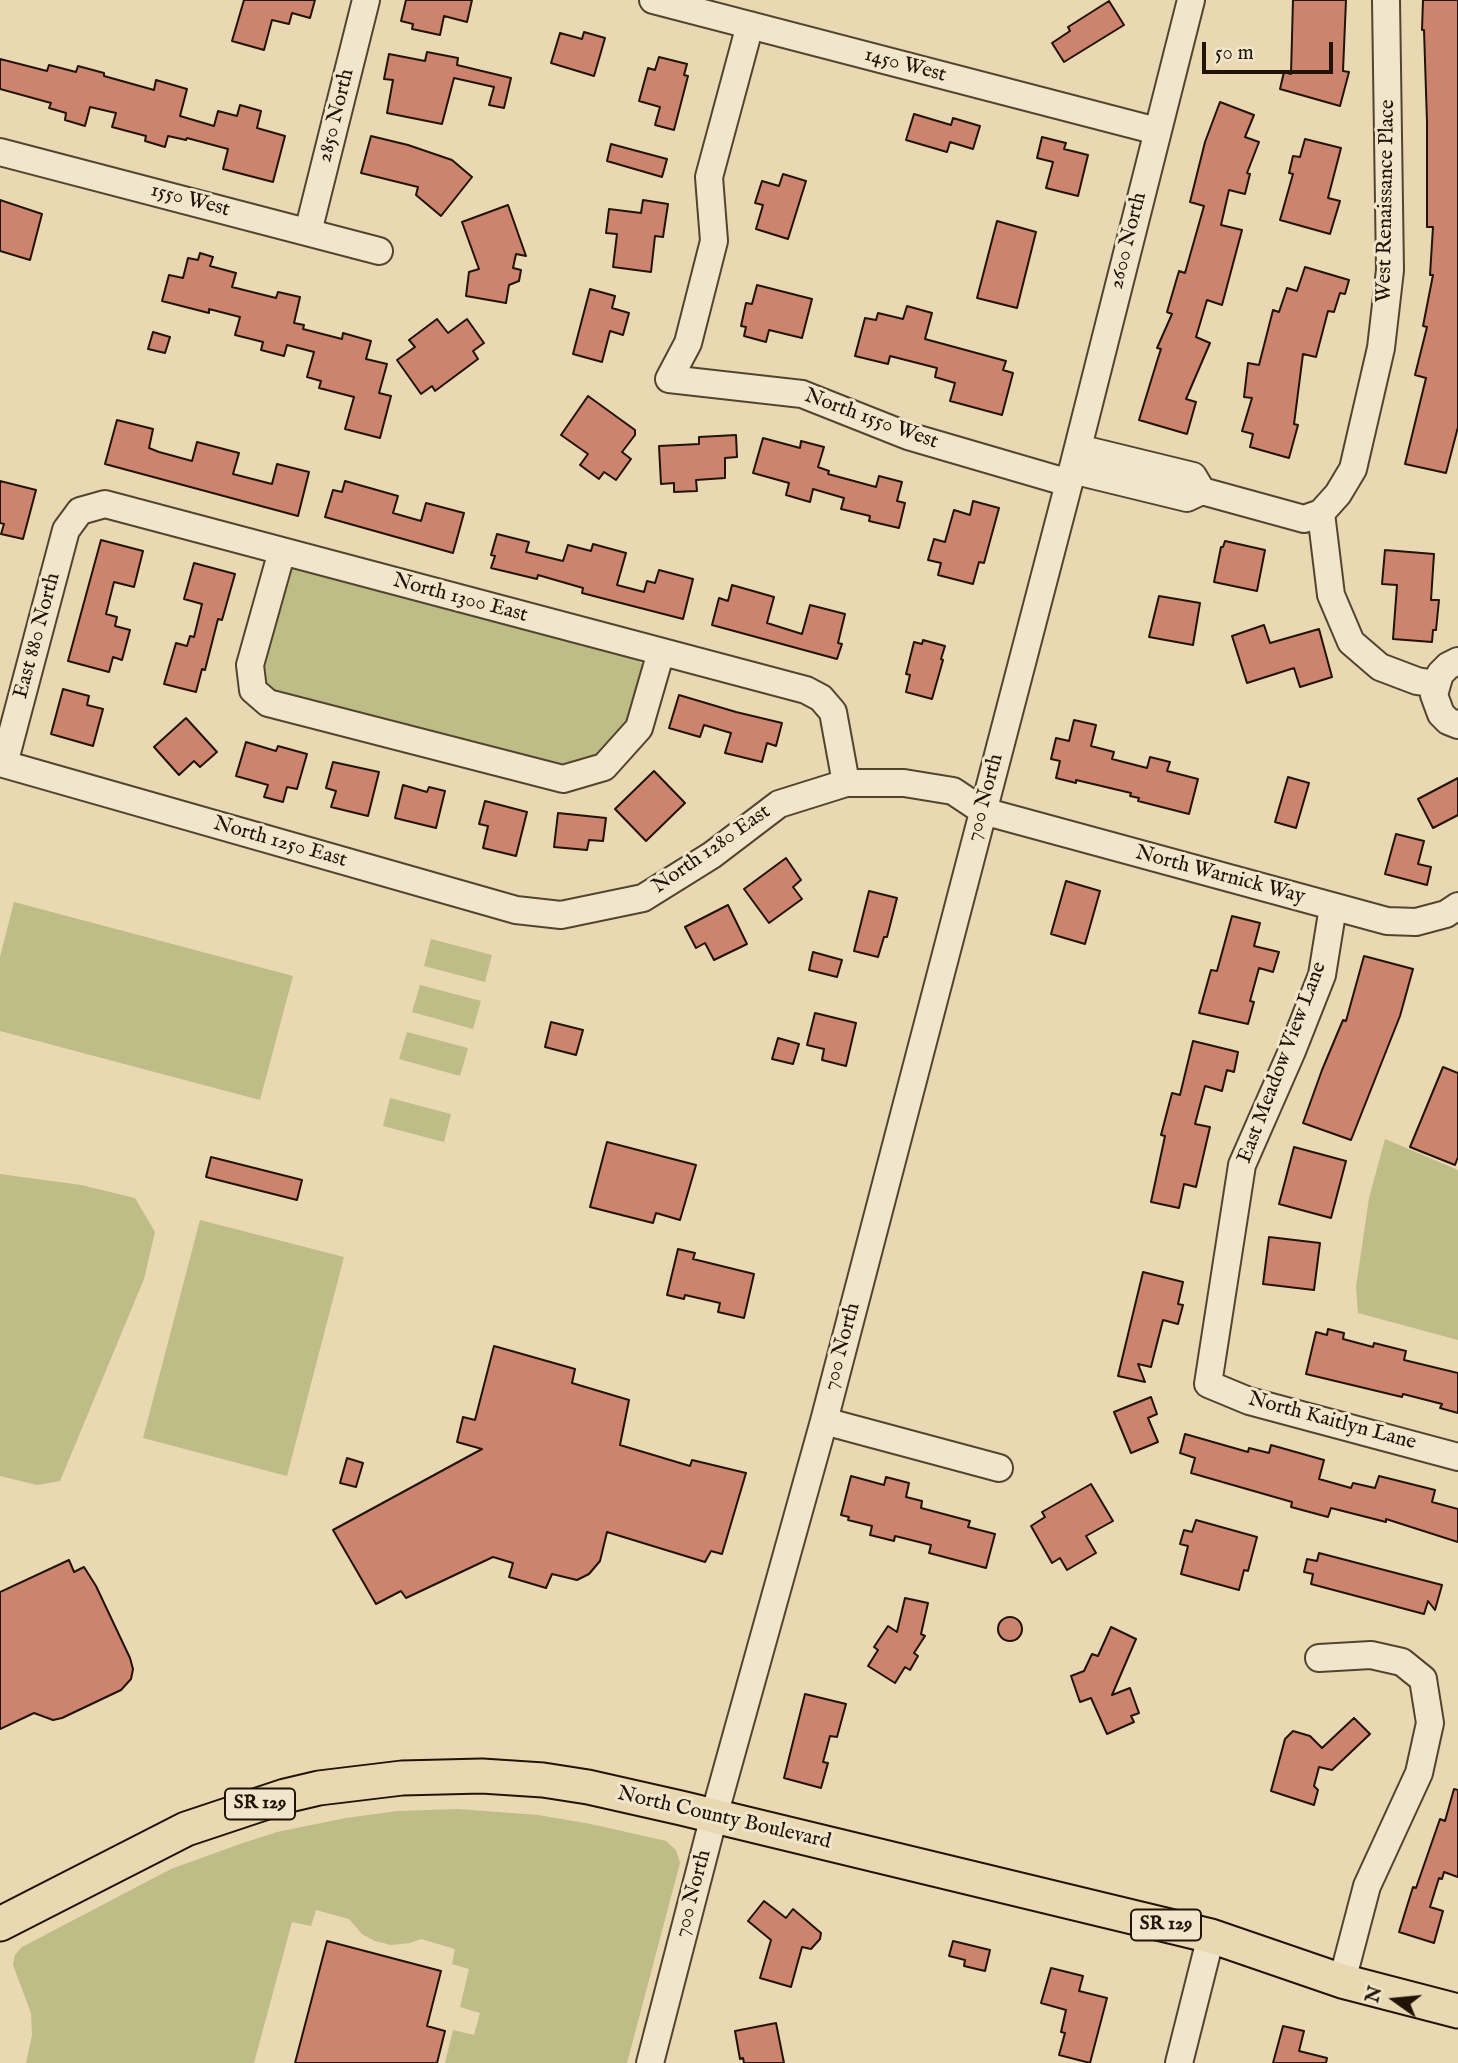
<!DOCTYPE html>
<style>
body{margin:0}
#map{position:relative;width:1458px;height:2063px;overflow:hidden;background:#e9d8b1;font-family:"IM FELL English",serif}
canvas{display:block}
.north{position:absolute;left:1360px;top:1965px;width:70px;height:70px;-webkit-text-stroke:5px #f1e6cc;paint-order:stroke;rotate:285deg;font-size:19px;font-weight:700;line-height:28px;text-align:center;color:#211305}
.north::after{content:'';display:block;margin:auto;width:24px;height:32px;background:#211305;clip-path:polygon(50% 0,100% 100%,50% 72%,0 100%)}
.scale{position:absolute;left:1202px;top:42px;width:131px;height:32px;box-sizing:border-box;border:4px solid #211305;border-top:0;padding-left:9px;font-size:21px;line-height:24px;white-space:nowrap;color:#211305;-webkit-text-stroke:5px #f1e6cc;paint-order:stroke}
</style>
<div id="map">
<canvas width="1458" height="2063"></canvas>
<div class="north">N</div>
<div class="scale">50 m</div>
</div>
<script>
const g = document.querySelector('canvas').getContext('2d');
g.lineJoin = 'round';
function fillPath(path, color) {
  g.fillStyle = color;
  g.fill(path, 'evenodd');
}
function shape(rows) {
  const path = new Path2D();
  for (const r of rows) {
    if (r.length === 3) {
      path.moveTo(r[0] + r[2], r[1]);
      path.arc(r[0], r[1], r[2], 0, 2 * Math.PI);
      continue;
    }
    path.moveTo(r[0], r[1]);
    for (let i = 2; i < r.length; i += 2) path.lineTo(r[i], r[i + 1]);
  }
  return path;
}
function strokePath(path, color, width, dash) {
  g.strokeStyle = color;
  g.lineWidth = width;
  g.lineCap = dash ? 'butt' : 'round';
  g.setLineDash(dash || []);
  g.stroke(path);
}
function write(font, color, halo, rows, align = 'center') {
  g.font = font + ' "IM FELL English",serif';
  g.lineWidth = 6;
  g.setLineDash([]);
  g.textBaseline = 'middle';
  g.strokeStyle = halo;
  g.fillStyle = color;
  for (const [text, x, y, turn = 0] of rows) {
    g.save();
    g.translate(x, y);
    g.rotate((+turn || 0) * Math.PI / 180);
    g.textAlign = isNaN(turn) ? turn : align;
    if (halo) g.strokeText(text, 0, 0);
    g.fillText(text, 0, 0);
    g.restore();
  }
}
const green = shape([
 [292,568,299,568,636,659,642,664,643,671,631,718,607,752,585,764,560,769,269,693,260,680,288,573],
 [14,902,293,976,260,1100,0,1031,0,957],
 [431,939,492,955,485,982,424,966],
 [420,985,481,1001,473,1029,412,1012],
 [407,1032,468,1048,460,1076,399,1059],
 [390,1098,451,1114,444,1142,383,1126],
 [1385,1139,1458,1170,1458,1340,1358,1313,1356,1287,1369,1198],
 [0,1174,81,1185,135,1198,155,1232,144,1279,60,1481,37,1485,0,1476],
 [200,1220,344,1257,287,1476,143,1438],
 [458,1809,538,1815,591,1824,666,1841,676,1850,680,1863,627,2063,445,2063,453,2030,474,2035,480,2013,460,2007,469,1969,452,1964,455,1949,421,1939,410,1943,391,1945,375,1941,362,1934,349,1919,316,1910,311,1926,292,1922,254,2063,26,2063,32,2035,31,2013,13,1965,15,1955,22,1947,171,1869,240,1844,277,1832,346,1818,398,1811]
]);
const building = shape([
 [244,0,315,0,310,18,292,13,289,24,272,20,264,50,232,41,244,0],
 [406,0,472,0,467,22,444,16,440,35,412,29,413,24,401,21,406,0],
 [1293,0,1346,0,1343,71,1349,72,1340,106,1280,89,1284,72,1291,74,1293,0],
 [1423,0,1458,0,1458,427,1446,473,1405,464,1426,378,1415,375,1427,327,1423,326,1433,275,1430,275,1433,227,1427,227,1427,122,1424,30,1422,30,1423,0],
 [1109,1,1124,25,1064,62,1052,43,1070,31,1068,27,1109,1],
 [584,32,605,38,594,76,551,63,560,33,582,39,584,32],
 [427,52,458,58,457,65,511,78,504,108,489,105,494,87,454,78,442,124,387,113,393,80,384,79,389,54,425,61,427,52],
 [659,57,687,64,684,75,688,76,674,130,655,125,660,107,639,101,648,68,655,70,659,57],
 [0,59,47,71,49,65,76,72,78,66,104,73,104,76,154,90,156,80,187,89,180,116,214,126,218,111,237,116,240,105,261,111,257,128,285,136,273,182,223,169,228,149,187,138,186,140,168,136,165,147,145,141,146,136,112,127,116,113,90,107,85,126,65,120,66,113,49,108,51,103,0,89,0,59],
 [1220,102,1254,115,1245,137,1259,142,1247,173,1250,174,1245,194,1229,190,1221,225,1242,230,1222,305,1207,300,1196,337,1210,343,1186,399,1196,402,1187,434,1139,420,1158,358,1161,349,1157,348,1172,314,1167,312,1179,271,1185,273,1204,206,1190,202,1205,142,1220,102],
 [914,114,951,125,953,118,980,126,973,149,950,142,947,152,906,140,914,114],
 [371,136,408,145,452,160,472,177,441,216,416,195,418,187,361,173,371,136],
 [1042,137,1066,143,1064,149,1088,155,1078,196,1046,188,1053,162,1037,158,1042,137],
 [1305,139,1341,148,1328,198,1340,201,1330,234,1280,220,1293,174,1289,173,1293,156,1300,157,1305,139],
 [611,144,667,159,662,177,607,161,611,144],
 [783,174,806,181,788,239,756,229,763,205,755,203,762,181,779,186,783,174],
 [0,200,42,214,30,260,0,251,0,200],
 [643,200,668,204,663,237,655,236,651,272,613,267,617,234,606,233,609,209,641,213,643,200],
 [508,205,526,256,516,254,513,268,521,270,519,281,509,285,506,303,466,296,469,272,479,269,462,222,508,205],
 [997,221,1036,232,1017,308,977,298,997,221],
 [200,253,213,257,210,266,236,273,232,287,276,298,278,292,300,297,294,323,304,325,303,329,342,339,343,333,371,341,366,359,387,364,379,393,391,396,380,438,345,429,354,397,319,388,321,381,307,377,314,352,287,345,284,356,261,350,263,342,235,335,240,317,209,309,209,313,162,301,169,275,183,278,188,258,198,260,200,253],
 [1305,267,1349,280,1345,294,1340,293,1334,312,1328,311,1316,357,1303,354,1294,424,1298,425,1289,458,1250,447,1253,434,1242,431,1252,398,1244,397,1248,363,1259,365,1273,310,1279,312,1287,288,1297,291,1305,267],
 [757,285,812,299,802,338,769,330,766,342,744,336,746,327,741,326,746,303,752,304,757,285],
 [590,289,615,296,612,308,629,313,623,335,610,331,602,362,573,354,590,289],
 [907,306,932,313,925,339,1006,361,1003,370,1013,373,1002,415,950,401,955,383,935,377,937,368,890,356,888,364,855,356,865,318,876,320,878,313,903,319,907,306],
 [437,319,448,333,467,319,484,343,473,351,478,359,435,391,432,386,421,394,397,360,415,347,409,340,437,319],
 [153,332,170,337,165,353,148,349,153,332],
 [588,396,635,430,635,435,622,452,631,459,616,480,604,472,599,479,580,465,588,454,561,435,588,396],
 [117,420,153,429,149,448,159,452,192,461,197,442,239,453,233,474,272,484,277,464,309,472,298,516,105,464,117,420],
 [736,435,737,457,725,458,725,478,696,480,697,491,674,492,674,483,661,484,659,446,699,444,699,437,736,435],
 [763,438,800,448,801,441,824,447,818,467,829,471,828,474,876,487,879,476,902,482,897,501,905,503,899,528,869,521,870,516,841,509,844,498,813,489,810,502,786,495,789,483,753,473,763,438],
 [0,481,36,490,23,539,1,534,4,524,0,523,0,481],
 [345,481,398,496,393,513,421,521,426,503,464,513,453,553,325,517,333,490,342,492,345,481],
 [973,501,999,508,984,563,979,562,973,584,938,575,941,563,928,560,934,539,945,542,954,510,970,515,973,501],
 [497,534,529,542,526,552,563,561,568,545,591,551,593,544,626,553,617,585,644,592,647,581,655,583,659,570,693,579,683,619,582,593,583,588,538,575,537,579,491,568,495,556,491,555,497,534],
 [101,540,143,551,134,587,114,582,106,614,117,617,115,626,130,630,122,660,113,657,109,672,68,661,101,540],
 [1225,541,1265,550,1257,591,1214,582,1221,547,1223,547,1225,541],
 [1385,550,1434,554,1431,600,1439,600,1436,630,1433,630,1432,642,1393,639,1397,585,1382,584,1385,550],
 [194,563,235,574,222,620,218,619,205,670,202,669,196,692,164,684,176,643,187,646,190,636,194,637,202,604,184,599,194,563],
 [732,585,774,597,767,623,802,634,810,605,845,614,838,643,842,644,837,659,712,625,719,598,728,601,732,585],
 [1159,596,1200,603,1193,645,1149,637,1159,596],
 [1264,625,1270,643,1319,629,1332,677,1300,687,1294,668,1247,683,1232,636,1264,625],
 [923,640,945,646,941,659,943,660,932,699,906,692,910,675,906,674,914,642,922,644,923,640],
 [63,689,89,696,87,705,103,709,93,746,51,734,63,689],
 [679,695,736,712,782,723,776,746,767,743,762,762,725,753,731,733,704,725,700,737,669,728,679,695],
 [186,718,217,752,200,767,194,761,179,775,154,747,186,718],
 [1074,720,1096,725,1091,746,1114,752,1112,759,1147,768,1150,757,1170,762,1167,771,1198,779,1189,814,1138,801,1139,798,1130,796,1131,793,1076,780,1076,783,1056,778,1060,761,1051,759,1056,738,1069,741,1074,720],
 [246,742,276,751,278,746,307,754,297,789,287,787,283,802,264,797,268,785,236,776,246,742],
 [333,762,379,772,368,816,331,807,336,791,326,788,333,762],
 [654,771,685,803,646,841,615,809,654,771],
 [1288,777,1309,783,1296,828,1275,822,1288,777],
 [1458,778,1458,815,1433,828,1418,799,1458,778],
 [403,785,427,792,429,787,445,791,436,828,395,818,403,785],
 [485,801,527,812,516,856,483,848,488,826,479,824,485,801],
 [558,813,606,818,603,841,589,840,587,850,554,847,558,813],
 [1396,834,1424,841,1418,864,1431,867,1427,885,1385,874,1396,834],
 [786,858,801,880,793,887,802,899,769,923,744,889,786,858],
 [1066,881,1100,891,1085,944,1051,934,1066,881],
 [869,891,897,898,887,937,884,937,878,957,854,951,869,891],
 [728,905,747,944,714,960,705,943,696,948,685,927,728,905],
 [1232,916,1260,923,1254,946,1279,952,1273,972,1259,968,1250,1001,1254,1002,1248,1024,1199,1013,1211,970,1217,971,1232,916],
 [813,952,842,960,837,977,809,970,813,952],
 [1364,956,1413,969,1400,1016,1351,1140,1303,1123,1322,1070,1343,1020,1346,1021,1364,956],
 [815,1013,856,1023,846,1066,822,1060,824,1049,807,1045,815,1013],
 [551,1022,583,1030,576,1055,545,1047,551,1022],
 [778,1038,799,1044,793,1064,772,1059,778,1038],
 [1193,1041,1238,1052,1234,1072,1227,1070,1222,1091,1205,1086,1195,1124,1210,1127,1196,1187,1184,1184,1179,1208,1151,1202,1165,1136,1161,1135,1172,1093,1180,1095,1193,1041],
 [1443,1067,1458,1073,1458,1157,1455,1165,1410,1147,1443,1067],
 [607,1142,696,1165,680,1220,656,1213,653,1223,590,1207,607,1142],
 [1294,1147,1346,1161,1331,1218,1279,1204,1294,1147],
 [211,1157,302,1180,297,1200,206,1177,211,1157],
 [1269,1237,1320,1243,1314,1290,1263,1284,1269,1237],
 [678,1249,695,1253,693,1259,754,1274,744,1318,718,1312,720,1303,685,1295,684,1299,667,1295,678,1249],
 [1143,1272,1183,1282,1178,1304,1183,1305,1178,1324,1163,1320,1151,1367,1138,1364,1145,1382,1118,1376,1143,1272],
 [1328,1329,1344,1333,1343,1339,1373,1347,1374,1343,1406,1351,1404,1360,1458,1373,1458,1413,1440,1408,1442,1404,1403,1394,1402,1397,1306,1374,1316,1332,1327,1335,1328,1329],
 [494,1346,575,1369,572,1383,629,1400,620,1445,690,1466,692,1460,746,1473,722,1554,711,1551,705,1562,607,1532,600,1561,589,1574,577,1580,552,1574,546,1588,509,1577,513,1563,493,1557,406,1598,401,1591,376,1604,333,1530,482,1449,457,1442,463,1417,475,1420,494,1346],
 [1151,1397,1157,1414,1148,1418,1158,1442,1131,1453,1114,1412,1151,1397],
 [1185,1434,1248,1452,1249,1448,1269,1453,1271,1445,1324,1460,1319,1479,1351,1488,1353,1483,1375,1488,1379,1476,1435,1490,1432,1502,1458,1509,1458,1542,1386,1519,1386,1522,1331,1508,1328,1517,1291,1507,1292,1502,1191,1473,1195,1458,1180,1453,1185,1434],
 [347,1458,363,1463,356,1487,340,1483,347,1458],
 [851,1476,884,1485,886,1477,909,1483,906,1497,922,1501,921,1508,970,1521,968,1527,995,1534,986,1568,929,1553,931,1545,895,1536,894,1541,870,1535,872,1526,848,1520,849,1517,841,1515,851,1476],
 [1091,1484,1113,1521,1086,1536,1096,1553,1067,1570,1060,1558,1052,1563,1031,1526,1045,1517,1042,1512,1091,1484],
 [1196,1520,1257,1537,1248,1571,1244,1570,1239,1590,1181,1574,1188,1546,1180,1544,1184,1530,1192,1532,1196,1520],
 [1319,1553,1442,1585,1435,1610,1428,1601,1424,1614,1311,1584,1313,1574,1304,1572,1307,1559,1317,1561,1319,1553],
 [69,1560,74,1572,84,1567,96,1586,130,1658,133,1669,131,1679,121,1690,62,1718,53,1720,34,1713,0,1729,0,1592,69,1560],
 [905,1598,928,1603,921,1634,925,1636,914,1653,918,1656,910,1670,905,1667,895,1683,868,1666,878,1650,874,1647,888,1626,897,1632,905,1598],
 [1010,1629,12],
 [1111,1627,1136,1639,1112,1695,1130,1688,1139,1713,1131,1716,1134,1722,1107,1734,1091,1698,1080,1702,1071,1676,1084,1671,1092,1654,1098,1656,1111,1627],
 [805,1694,846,1704,837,1737,830,1736,823,1762,828,1763,821,1788,784,1778,805,1694],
 [1354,1718,1370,1734,1332,1770,1319,1767,1314,1786,1318,1790,1314,1805,1271,1791,1285,1739,1293,1731,1310,1736,1322,1748,1354,1718],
 [1454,1789,1458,1790,1458,1877,1444,1872,1442,1879,1439,1878,1430,1907,1443,1911,1434,1943,1399,1932,1413,1887,1416,1888,1440,1819,1445,1821,1454,1789],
 [764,1901,786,1918,793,1909,821,1933,820,1939,811,1949,802,1947,791,1987,760,1978,771,1940,748,1921,764,1901],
 [327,1941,441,1971,427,2026,445,2031,437,2063,295,2063,327,1941],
 [953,1941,990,1950,985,1971,964,1966,965,1960,949,1956,953,1941],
 [1051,1968,1083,1976,1079,1991,1107,1998,1090,2063,1059,2055,1065,2033,1061,2032,1066,2010,1041,2003,1051,1968],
 [776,2023,784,2063,744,2063,743,2058,740,2059,735,2031,776,2023],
 [1283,2026,1304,2031,1299,2051,1327,2058,1326,2063,1273,2063,1283,2026]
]);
const minor = shape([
 [653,0,1157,131],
 [750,25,709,177,714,241,688,343,669,379,802,394,908,436,1069,483],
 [0,152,379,251],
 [308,232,366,0],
 [1078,448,1193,476,1202,491],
 [1072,470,1187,498,1202,491,1304,519,1321,513],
 [1321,513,1338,494,1353,469,1381,348,1390,270,1386,0],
 [1321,513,1331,595,1351,642,1380,667,1417,681,1435,684],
 [282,551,250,665,253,690,268,703,563,779,604,767,639,728,661,652],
 [1458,661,1448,666,1440,674,1434,695,1441,714,1448,721,1458,725],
 [0,763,516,910,561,915,643,898,712,855,779,804,846,783,904,783,953,791,983,811,1387,921,1416,922,1446,914,1458,906],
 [4,764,66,530,80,511,105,504,806,690,821,698,833,712,846,783],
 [1333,907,1322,975,1292,1051,1242,1165,1208,1384,1249,1401,1458,1457],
 [824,1421,999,1468],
 [1319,1658,1371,1655,1402,1662,1423,1679,1430,1723,1419,1773,1367,1886,1342,1981],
 [650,2063,714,1816,824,1421,1069,483,1191,0],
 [1179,2063,1211,1936]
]);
const major = shape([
 [0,1924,186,1829,285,1796,319,1788,402,1778,482,1776,543,1780,588,1787,681,1808,1211,1936,1342,1981,1458,2011]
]);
const shields = [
 [260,1804,70],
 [1166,1925,70]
];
const shieldNames = [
 ["SR 129",260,1804],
 ["SR 129",1166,1925]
];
const streetNames = [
 ["1450 West",905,66,15],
 ["2850 North",337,116,-76],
 ["1550 West",190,201,15],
 ["West Renaissance Place",1387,201,-89],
 ["2600 North",1129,241,-76],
 ["North 1550 West",871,420,20],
 ["North 1300 East",460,599,15],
 ["East 880 North",38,636,-75],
 ["700 North",986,798,-75],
 ["North 1250 East",280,843,16],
 ["North 1280 East",712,850,-35],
 ["North Warnick Way",1220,876,15],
 ["East Meadow View Lane",1283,1063,-69],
 ["700 North",843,1347,-75],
 ["North Kaitlyn Lane",1332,1422,15],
 ["North County Boulevard",724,1819,13],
 ["700 North",694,1894,-75]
];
fillPath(green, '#bebc87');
fillPath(building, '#cc846f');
strokePath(building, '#211305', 2);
strokePath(minor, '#534430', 30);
strokePath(major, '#211305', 37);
strokePath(minor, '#f1e6cc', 26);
strokePath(major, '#e9d8b1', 33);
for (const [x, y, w] of shields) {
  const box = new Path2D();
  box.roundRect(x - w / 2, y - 15.5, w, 31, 5);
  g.fillStyle = '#f1e6cc';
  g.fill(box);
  strokePath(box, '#211305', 2);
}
write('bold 19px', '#211305', null, shieldNames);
write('21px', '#211305', '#f1e6cc', streetNames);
</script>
